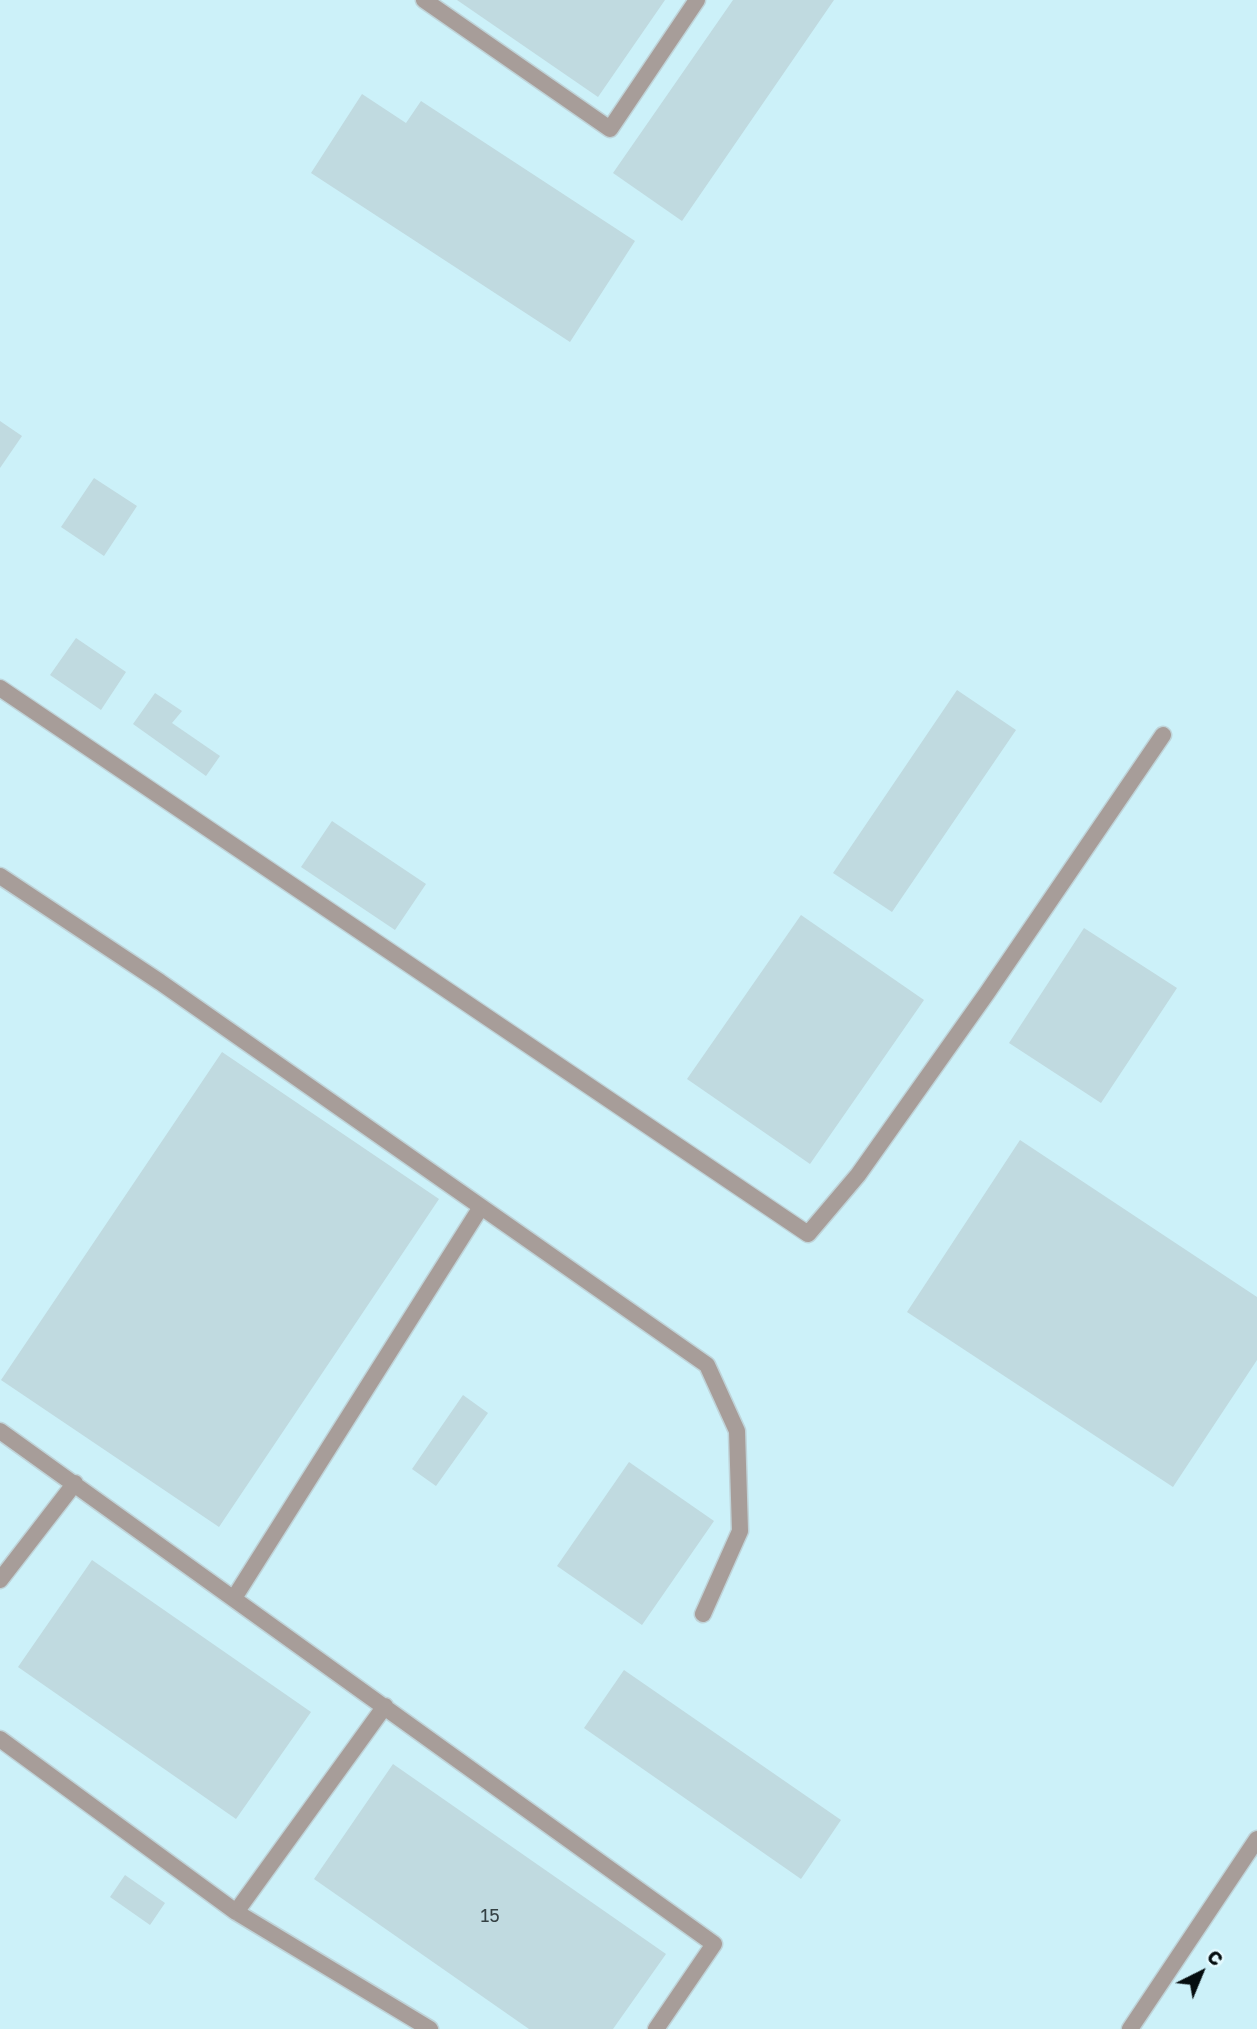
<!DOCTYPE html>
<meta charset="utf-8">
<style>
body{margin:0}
#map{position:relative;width:1257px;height:2029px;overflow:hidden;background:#e3f9fe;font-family:"Golos Text",sans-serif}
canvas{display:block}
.north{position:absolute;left:1166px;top:1938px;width:70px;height:70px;-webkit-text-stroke:5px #e3f9fe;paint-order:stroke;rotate:43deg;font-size:19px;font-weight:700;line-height:28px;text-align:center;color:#050d0f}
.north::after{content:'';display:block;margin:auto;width:24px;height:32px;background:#050d0f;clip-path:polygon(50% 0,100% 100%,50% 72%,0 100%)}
</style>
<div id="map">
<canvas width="1257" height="2029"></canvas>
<div class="north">С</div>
</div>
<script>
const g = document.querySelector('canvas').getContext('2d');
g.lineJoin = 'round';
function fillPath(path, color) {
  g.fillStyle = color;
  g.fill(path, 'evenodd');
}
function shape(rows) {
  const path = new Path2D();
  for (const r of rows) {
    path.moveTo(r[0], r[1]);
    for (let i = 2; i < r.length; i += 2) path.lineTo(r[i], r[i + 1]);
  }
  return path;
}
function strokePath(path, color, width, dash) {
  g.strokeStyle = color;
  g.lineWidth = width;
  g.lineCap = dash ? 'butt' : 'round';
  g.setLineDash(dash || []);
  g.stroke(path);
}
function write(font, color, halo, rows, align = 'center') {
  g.font = font + ' "Golos Text",sans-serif';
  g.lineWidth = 6;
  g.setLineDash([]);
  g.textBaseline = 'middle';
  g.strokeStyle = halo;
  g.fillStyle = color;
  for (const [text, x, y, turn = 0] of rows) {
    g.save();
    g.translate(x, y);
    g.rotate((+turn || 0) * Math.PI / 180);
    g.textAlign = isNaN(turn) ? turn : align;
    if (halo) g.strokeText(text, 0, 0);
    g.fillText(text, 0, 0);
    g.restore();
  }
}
const built = shape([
 [0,0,1257,0,1257,2029,0,2029]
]);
const building = shape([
 [457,0,665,0,598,97],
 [733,0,834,0,682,221,613,173],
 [362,94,406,123,421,101,635,241,570,342,311,173],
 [0,421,22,436,0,468],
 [94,478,137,506,104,556,61,527],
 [76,638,126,672,101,710,50,675],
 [957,690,1016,730,892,912,833,873],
 [155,693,182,711,172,723,220,756,206,776,133,724],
 [332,821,426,884,395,930,301,867],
 [801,915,924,1000,810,1164,687,1079],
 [1084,928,1177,988,1101,1103,1009,1043],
 [222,1052,439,1199,219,1527,1,1380],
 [1020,1140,1257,1297,1257,1360,1173,1487,907,1312],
 [463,1395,488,1413,436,1486,412,1469],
 [629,1462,714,1521,642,1625,557,1566],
 [92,1560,311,1712,236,1819,18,1667],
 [624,1670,841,1820,801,1879,584,1728],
 [393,1764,666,1954,613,2029,529,2029,314,1879],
 [125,1875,165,1903,150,1925,110,1897]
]);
const service = shape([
 [424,0,610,129,697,0],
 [0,688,808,1234,858,1175,987,993,1163,735],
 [0,876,160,982,707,1365,737,1431,740,1531,703,1614],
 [0,1431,714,1944,656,2029],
 [0,1580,75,1483],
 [234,1598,481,1207],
 [0,1739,236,1912,430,2029],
 [236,1912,385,1706],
 [1130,2029,1257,1839]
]);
const numberNames = [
 ["15",490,1916]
];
fillPath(built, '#ccf1f9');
fillPath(building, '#c0dae0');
strokePath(service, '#bfd3d8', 19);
strokePath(service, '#a79d99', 16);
write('18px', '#344043', null, numberNames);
</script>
